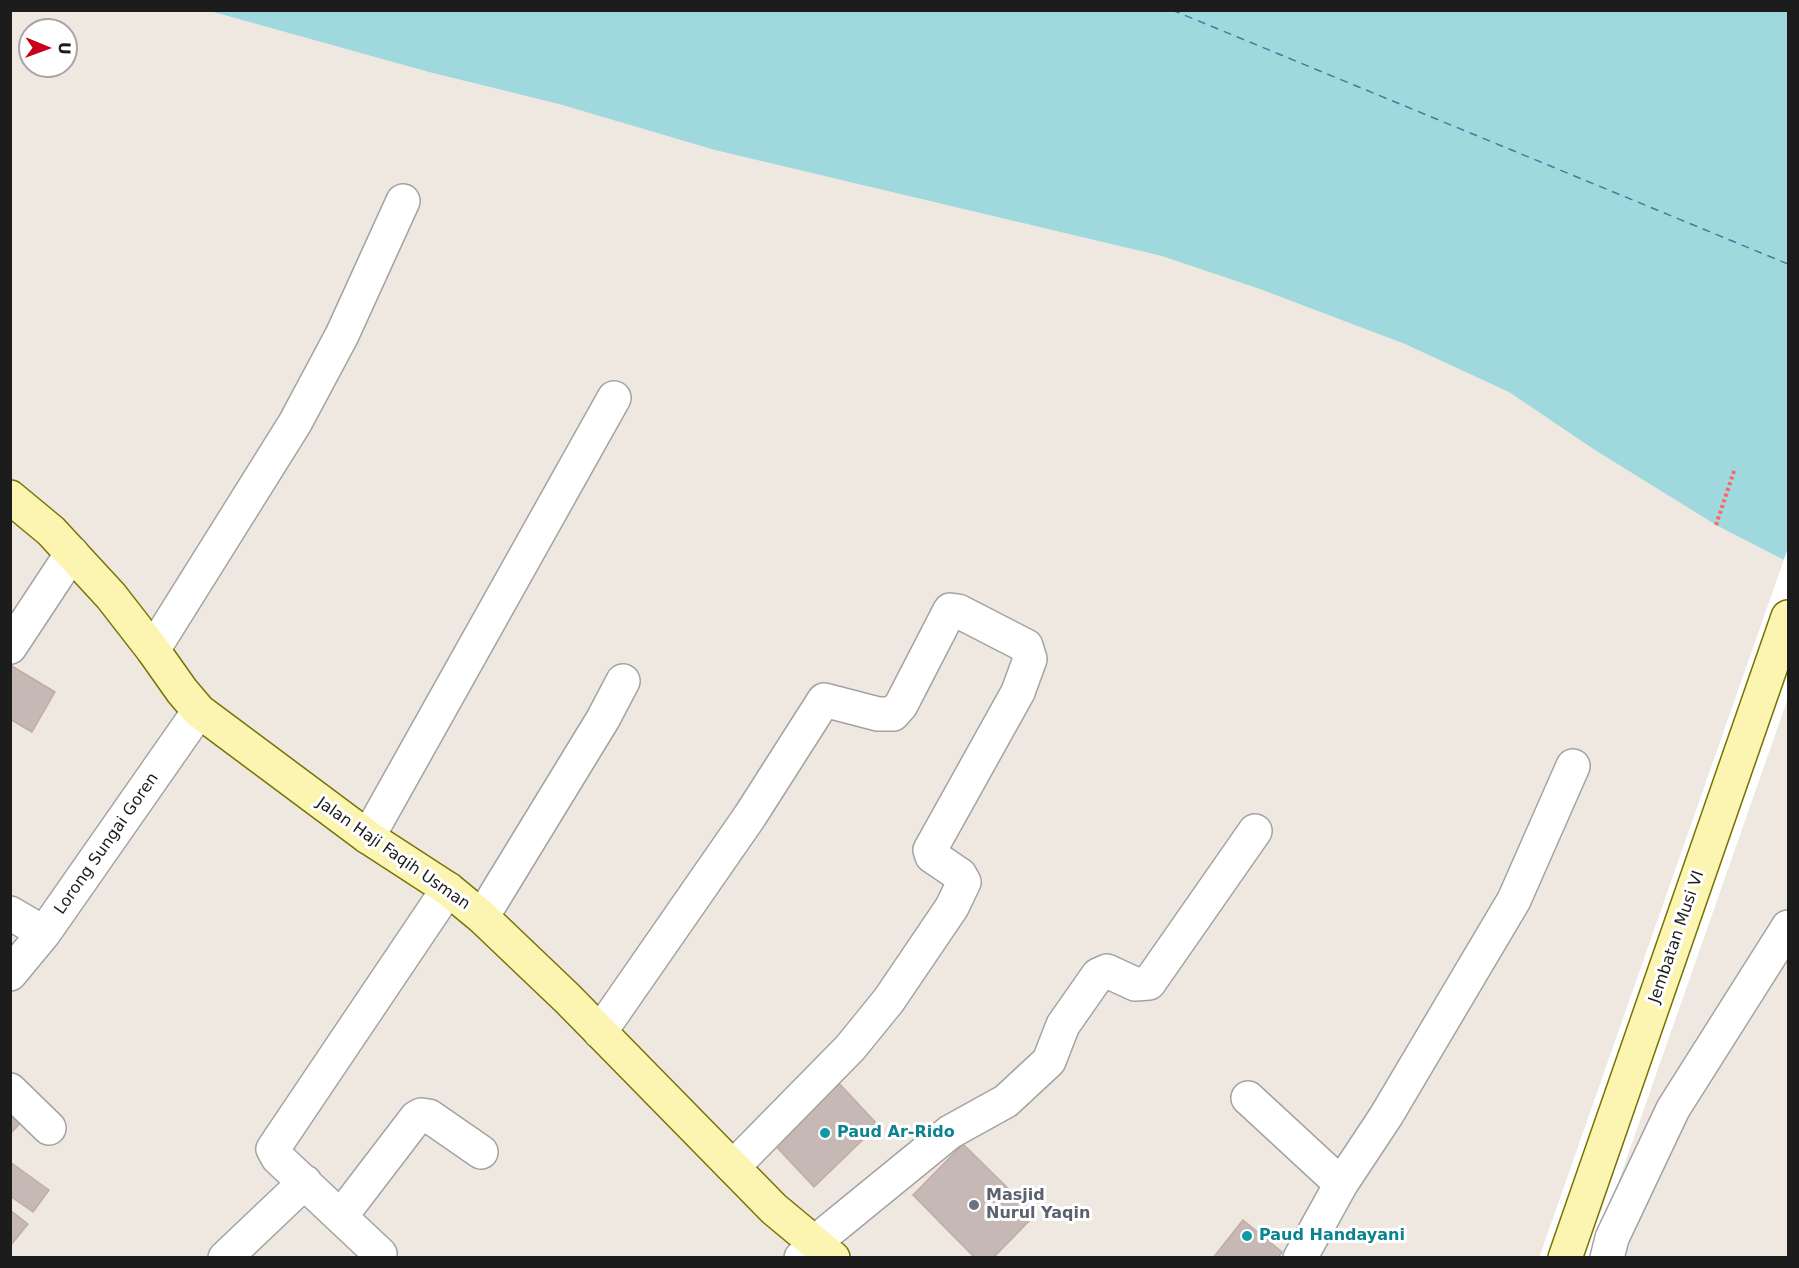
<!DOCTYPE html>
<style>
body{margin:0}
#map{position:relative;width:1799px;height:1268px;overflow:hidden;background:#eee8e1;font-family:"DejaVu Sans",sans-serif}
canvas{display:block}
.frame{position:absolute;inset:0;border:12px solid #1c1c1c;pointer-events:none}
.north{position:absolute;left:18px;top:18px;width:60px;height:60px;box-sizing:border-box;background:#fff;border:2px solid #a4a4a4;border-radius:50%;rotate:91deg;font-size:16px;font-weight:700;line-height:24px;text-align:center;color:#1c1c1c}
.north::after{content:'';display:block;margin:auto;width:21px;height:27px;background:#c9001c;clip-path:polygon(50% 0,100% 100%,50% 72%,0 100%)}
</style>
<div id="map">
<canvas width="1799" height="1268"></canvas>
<div class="frame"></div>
<div class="north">U</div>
</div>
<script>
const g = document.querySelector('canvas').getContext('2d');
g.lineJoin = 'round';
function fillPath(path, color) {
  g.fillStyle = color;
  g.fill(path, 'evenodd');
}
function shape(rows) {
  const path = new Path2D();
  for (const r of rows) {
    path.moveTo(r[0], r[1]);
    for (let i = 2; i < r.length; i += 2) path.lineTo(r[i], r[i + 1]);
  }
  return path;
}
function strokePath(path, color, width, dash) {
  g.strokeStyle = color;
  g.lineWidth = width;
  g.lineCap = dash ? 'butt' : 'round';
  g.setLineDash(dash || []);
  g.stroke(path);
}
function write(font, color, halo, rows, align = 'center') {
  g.font = font + ' "DejaVu Sans",sans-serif';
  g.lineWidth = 6;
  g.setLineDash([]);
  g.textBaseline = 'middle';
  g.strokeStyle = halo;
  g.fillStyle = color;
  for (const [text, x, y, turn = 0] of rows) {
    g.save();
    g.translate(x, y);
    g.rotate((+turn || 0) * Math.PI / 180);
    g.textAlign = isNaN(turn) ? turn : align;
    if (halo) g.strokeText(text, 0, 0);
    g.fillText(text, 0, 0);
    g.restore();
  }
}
const water = shape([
 [210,11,1788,11,1788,562,1716,525,1595,450,1509,392,1405,344,1260,289,1162,256,715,150,559,104,429,72]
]);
const pier = shape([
 [1788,548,1788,698,1592,1257,1539,1258]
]);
const ferry = shape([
 [1172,10,1788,264]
]);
const building = shape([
 [10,665,55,692,32,732,10,719,10,665],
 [835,1079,878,1125,814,1187,771,1141,835,1079],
 [10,1106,25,1118,10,1134,10,1106],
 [963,1144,1035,1215,993,1258,975,1258,913,1195,963,1144],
 [10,1162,49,1190,33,1212,10,1196,10,1162],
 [10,1210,28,1224,10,1246,10,1210],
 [1243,1220,1282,1252,1278,1258,1213,1258,1243,1220]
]);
const path = shape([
 [1716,525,1735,468]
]);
const street = shape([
 [10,647,72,553],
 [153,650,295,423,342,335,403,201],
 [368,837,614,398],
 [10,913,44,933],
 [482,917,603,719,623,681],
 [10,974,44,933,199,711],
 [600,1032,750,816,824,700,878,714,893,714,901,705,950,610,958,611,1026,646,1030,659,1018,692,930,850,932,856,960,875,964,882,952,907,889,1000,850,1048,733,1167],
 [10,1090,49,1128],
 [1248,1098,1341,1184],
 [341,1216,416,1118,421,1115,429,1116,481,1152],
 [380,1254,278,1158,273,1149,448,889],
 [225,1258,305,1182],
 [801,1258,825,1234,950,1132,1006,1101,1049,1061,1063,1025,1098,975,1107,971,1135,984,1149,983,1255,831],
 [1300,1258,1341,1184,1386,1116,1514,900,1573,766],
 [1607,1258,1612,1238,1673,1109,1788,927]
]);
const secondary = shape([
 [10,497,51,531,111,596,153,650,182,691,199,711,368,837,448,889,482,917,568,999,774,1209,833,1258],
 [1565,1258,1788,617]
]);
const markers = [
 [825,1133,6,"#0f9aa8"],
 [974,1205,6,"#6b7280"],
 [1247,1236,6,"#0f9aa8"]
];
const streetNames = [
 ["Lorong Sungai Goren",107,844,-55],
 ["Jalan Haji Faqih Usman",393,854,35],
 ["Jembatan Musi VI",1677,937,-71]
];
const cultureNames = [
 ["Paud Ar-Rido",837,1133],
 ["Paud Handayani",1259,1236]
];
const worshipNames = [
 ["Masjid",986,1196],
 ["Nurul Yaqin",986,1214]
];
fillPath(water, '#9fd9de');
fillPath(pier, '#fff');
strokePath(ferry, '#407da0', 1.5, [8, 6]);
fillPath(building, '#c6b9b5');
strokePath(building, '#c0aca3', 1.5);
strokePath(street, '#a3a3a3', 36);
strokePath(secondary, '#777300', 36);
strokePath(path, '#ff6268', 4, [3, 3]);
strokePath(street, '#fff', 33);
strokePath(secondary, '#fcf5b2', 33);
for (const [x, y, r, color] of markers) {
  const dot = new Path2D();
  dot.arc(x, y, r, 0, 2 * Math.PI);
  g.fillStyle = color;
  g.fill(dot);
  strokePath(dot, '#fff', 2);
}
write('16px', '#1c1c1c', '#fff', streetNames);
write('bold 16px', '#0d838f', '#fff', cultureNames, 'left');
write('bold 16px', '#5b616d', '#fff', worshipNames, 'left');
</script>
